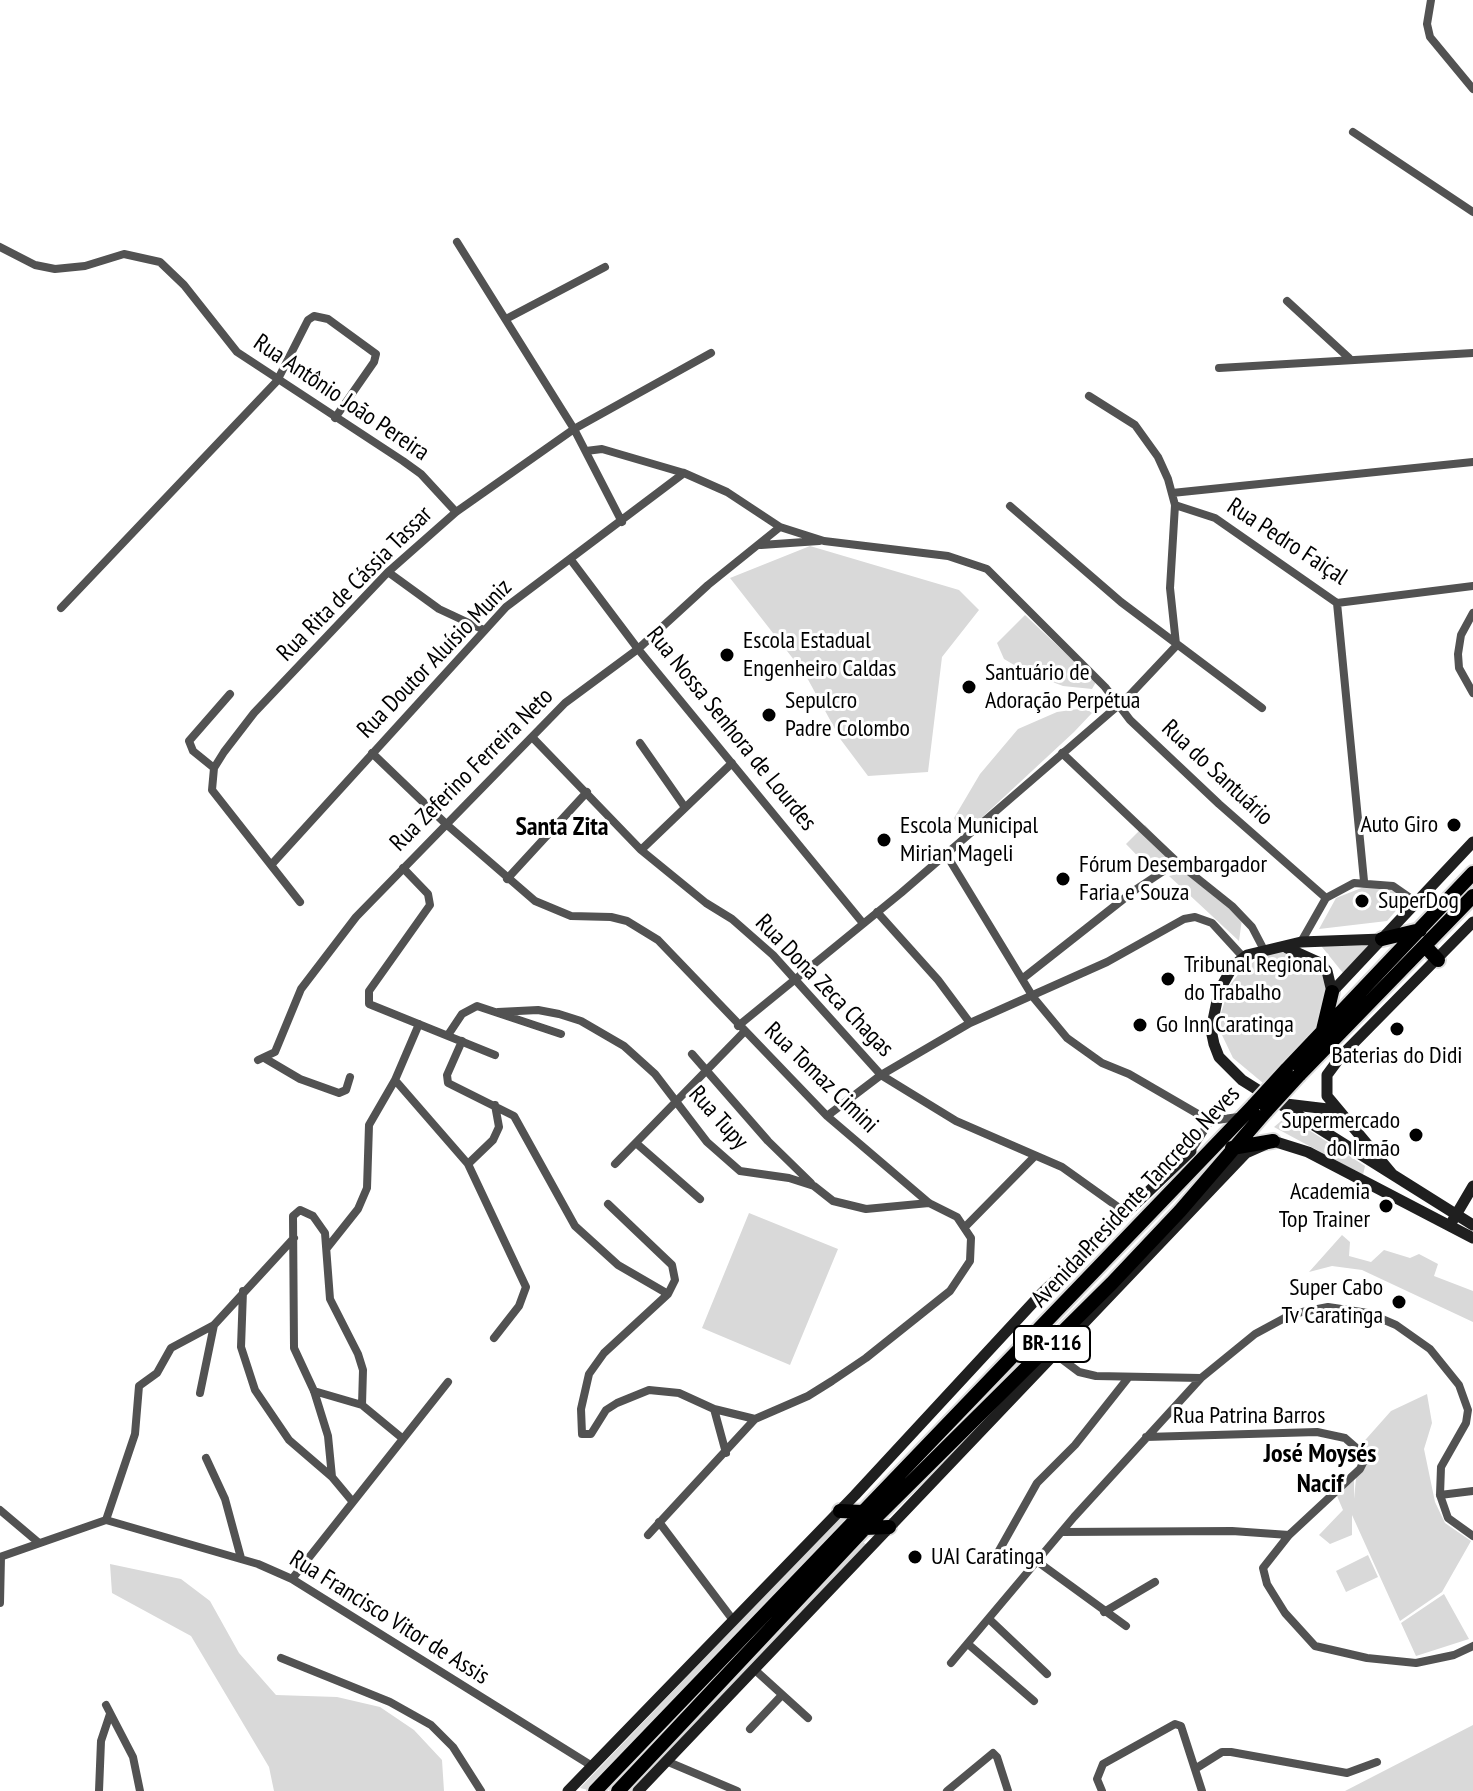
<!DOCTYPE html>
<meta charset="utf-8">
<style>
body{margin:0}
canvas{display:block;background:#fff}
</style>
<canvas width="1473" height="1791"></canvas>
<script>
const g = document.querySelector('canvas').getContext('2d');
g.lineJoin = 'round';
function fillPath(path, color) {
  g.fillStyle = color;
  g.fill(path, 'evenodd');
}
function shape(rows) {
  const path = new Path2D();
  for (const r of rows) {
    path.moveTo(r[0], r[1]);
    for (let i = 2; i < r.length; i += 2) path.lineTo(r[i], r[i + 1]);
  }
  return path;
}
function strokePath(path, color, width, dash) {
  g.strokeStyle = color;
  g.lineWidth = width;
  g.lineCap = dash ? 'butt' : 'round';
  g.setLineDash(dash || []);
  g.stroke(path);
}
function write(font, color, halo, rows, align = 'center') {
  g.font = font + ' "PT Sans Narrow",sans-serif';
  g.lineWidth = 6;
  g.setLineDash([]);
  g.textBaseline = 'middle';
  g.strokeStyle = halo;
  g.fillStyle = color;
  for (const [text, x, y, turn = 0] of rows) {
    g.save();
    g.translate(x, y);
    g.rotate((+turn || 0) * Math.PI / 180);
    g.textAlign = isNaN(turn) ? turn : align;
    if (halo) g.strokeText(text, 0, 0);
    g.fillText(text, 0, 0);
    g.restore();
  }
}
const green = shape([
 [810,546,959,590,979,610,942,657,928,772,868,776,841,740,805,674,730,578],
 [1025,615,1096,682,1092,689,1063,686,1026,672,1004,659,997,643],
 [1085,708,1092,713,1074,732,963,835,954,818,980,774,1018,729,1057,712],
 [1145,825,1167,848,1165,859,1153,872,1126,844],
 [1189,871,1242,919,1239,941,1169,876],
 [1369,885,1395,890,1407,898,1387,921,1319,929,1336,898],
 [1375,939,1343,973,1318,942],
 [1286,949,1328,967,1323,1018,1289,1070,1263,1083,1233,1058,1222,1035,1220,1016,1230,985,1240,972,1263,955],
 [1287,1116,1365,1166,1363,1175,1274,1127],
 [749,1213,838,1249,790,1365,702,1328],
 [1342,1235,1350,1242,1349,1256,1371,1262,1384,1250,1410,1258,1419,1254,1438,1264,1434,1276,1473,1291,1473,1322,1362,1270,1332,1266,1309,1272],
 [1427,1394,1432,1423,1424,1449,1435,1502,1445,1523,1471,1541,1442,1592,1400,1621,1352,1515,1352,1535,1330,1544,1319,1535,1343,1510,1337,1496,1354,1480,1354,1499,1359,1447,1391,1411],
 [840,1517,844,1521,588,1790,580,1788],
 [860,1540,867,1545,774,1645,632,1791,623,1791],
 [1368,1555,1378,1577,1346,1592,1336,1571],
 [110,1564,181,1579,210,1601,239,1653,276,1695,337,1697,380,1707,414,1730,442,1760,444,1791,274,1791,269,1767,191,1636,112,1593],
 [1444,1594,1469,1639,1416,1656,1401,1623],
 [1473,1725,1473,1791,1345,1791]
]);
const street = shape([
 [1431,0,1427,24,1430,37,1473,89],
 [1353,132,1473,212],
 [457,242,574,429,622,522],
 [0,247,35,265,55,269,85,266,124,254,160,262,184,285,237,352,403,461,421,474,456,512],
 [1287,301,1349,358],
 [506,319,605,267],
 [1219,368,1473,353],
 [1089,396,1135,425,1158,457,1168,479,1175,505,1170,588,1176,644],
 [586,451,602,449,684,473,727,492,780,527,824,541,948,556,987,569,1105,687,1130,720,1219,804,1326,898],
 [1172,493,1473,462],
 [1175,505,1215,518,1337,603,1473,586],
 [1010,506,1121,602,1262,708],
 [761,545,819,541],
 [571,560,638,649,862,922],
 [388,572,439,609,484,630],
 [1337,603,1364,881],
 [61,608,277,381,308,320,314,316,328,319,376,354,374,362,335,418],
 [1473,613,1461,635,1458,654,1459,668,1473,693],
 [532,737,641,850,706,903,732,919,773,955,881,1075,956,1121,1062,1167,1125,1212],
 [640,743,684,806],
 [372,753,446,824,535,901,571,916,611,917,627,921,658,940,827,1116,929,1203,957,1217,971,1238,970,1261,950,1291,866,1358,832,1381,808,1396,755,1419,648,1535],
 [1062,753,1177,862,1232,906,1252,927,1263,948],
 [214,768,193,751,189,741,230,694],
 [641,850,732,763],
 [946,854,1033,997,1067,1038,1102,1063,1129,1074,1210,1121,1238,1117],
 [272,864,506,607,684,473],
 [403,868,428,894,430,905,369,991,369,1004,495,1055],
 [507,879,587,792],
 [300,902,212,790,214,768,224,752,254,713,388,572,456,512,574,429,711,353],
 [877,912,938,980,970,1023],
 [1301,942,1326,898,1354,883,1393,886,1416,902],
 [1022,979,1135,890,1177,862],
 [498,1012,538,1010,559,1014,581,1021,624,1046,655,1074,707,1142,740,1171,789,1178,814,1186,833,1201,866,1209,929,1203],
 [738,1026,901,893,1128,697,1177,645],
 [448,1035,462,1014,477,1006,561,1034],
 [462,1041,447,1075,448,1083,514,1116,575,1226,618,1265,668,1294,604,1353,589,1374,581,1409,582,1434,591,1434,606,1410,617,1403,649,1390,679,1393,714,1409,755,1419],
 [692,1054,768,1141,811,1183],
 [266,1059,300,1079,339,1093,346,1090,350,1077],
 [258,1060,275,1052,301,989,356,917,565,703,638,649,708,585,780,527],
 [395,1080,468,1164],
 [827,1116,881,1075,970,1023,1107,962,1184,919,1195,917,1212,923,1244,958],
 [636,1143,700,1199],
 [1191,1151,1210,1121],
 [615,1164,744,1032],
 [608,1204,672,1265,675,1280,668,1294],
 [966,1226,1034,1157],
 [327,1248,358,1209,367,1188,369,1125,395,1080,419,1024],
 [243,1291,241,1347,255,1390,289,1440,332,1477],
 [494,1338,519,1306,526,1287,468,1164,493,1140,499,1127,495,1105],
 [1055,1354,1079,1372,1096,1376,1201,1378,1255,1334,1292,1314,1328,1307,1368,1313,1396,1325,1430,1349,1459,1385,1468,1410,1466,1423,1441,1467,1440,1495,1473,1491],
 [314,1391,362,1405,402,1438],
 [200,1393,214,1325],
 [714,1409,726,1453],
 [1146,1437,1317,1432,1345,1438,1361,1452,1363,1463,1360,1469,1289,1535,1263,1568,1267,1584,1285,1613,1315,1646,1367,1658,1416,1663,1454,1655,1473,1646],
 [206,1458,225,1499,241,1558],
 [1440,1495,1448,1518,1473,1536],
 [352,1501,332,1477,328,1436,314,1391,294,1348,293,1216,300,1210,313,1216,325,1233,330,1299,358,1354,363,1370,362,1405],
 [0,1510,39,1543],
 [106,1520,135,1434,139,1386,157,1373,171,1348,214,1325,294,1238],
 [659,1522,733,1620],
 [1062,1532,1232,1531,1289,1535],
 [996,1556,1037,1483,1075,1445,1128,1378],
 [0,1557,106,1520,258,1564,292,1579,592,1766],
 [1038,1562,1126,1626],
 [292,1579,448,1382],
 [0,1603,1,1557],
 [1104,1612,1155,1582],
 [989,1619,1047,1674],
 [968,1644,1034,1701],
 [281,1658,390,1702,431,1725,453,1747,481,1791],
 [951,1663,1074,1517,1201,1378],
 [755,1670,808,1718],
 [106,1705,133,1757,140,1791],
 [750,1729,782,1695],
 [666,1761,737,1791],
 [1195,1769,1222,1752,1231,1752,1347,1773,1377,1762],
 [99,1791,101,1741,110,1714],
 [947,1791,993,1753,997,1757,1008,1791],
 [1102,1791,1097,1779,1103,1764,1175,1724,1181,1726,1202,1791]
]);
const secondary = shape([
 [1382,939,1301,942,1247,955,1233,966,1219,991,1211,1030,1214,1044,1219,1057,1242,1080,1473,1225],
 [1287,948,1318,962,1327,971,1332,992],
 [1332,992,1473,842],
 [1286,1104,1336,1110],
 [1393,1175,1327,1096,1327,1075,1341,1056,1473,922],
 [1453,1220,1473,1186],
 [568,1791,855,1495,1042,1293,1191,1151],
 [638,1791,1246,1153,1273,1141,1308,1152,1473,1238]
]);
const highway = shape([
 [1382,939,1420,930],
 [1425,946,1438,960],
 [1322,1034,1332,992],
 [1286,1070,1473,873],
 [1299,1075,1473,896],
 [1232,1148,1273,1141],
 [840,1511,863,1512],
 [865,1528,889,1527],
 [595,1791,1254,1105],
 [618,1791,865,1528,1112,1283,1180,1211,1267,1110]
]);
const highwayBridge = shape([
 [1254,1105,1286,1070],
 [1267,1110,1299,1075]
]);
const markers = [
 [727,655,8,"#000"],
 [969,687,8,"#000"],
 [769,715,8,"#000"],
 [1454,825,8,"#000"],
 [884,840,8,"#000"],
 [1063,879,8,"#000"],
 [1362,901,8,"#000"],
 [1168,979,8,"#000"],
 [1140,1025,8,"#000"],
 [1397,1029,8,"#000"],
 [1416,1135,8,"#000"],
 [1386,1206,8,"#000"],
 [1399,1302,8,"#000"],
 [915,1557,8,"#000"]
];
const shields = [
 [1052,1344,76]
];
const shieldNames = [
 ["BR-116",1052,1344]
];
const streetNames = [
 ["Rua Antônio João Pereira",341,398,34],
 ["Rua Pedro Faiçal",1287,542,33],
 ["Rua Rita de Cássia Tassar",355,584,-45],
 ["Rua Doutor Aluísio Muniz",435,659,-46],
 ["Rua Nossa Senhora de Lourdes",731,729,51],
 ["Rua Zeferino Ferreira Neto",472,770,-45],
 ["Rua do Santuário",1217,773,43],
 ["Rua Dona Zeca Chagas",824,986,46],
 ["Rua Tomaz Cimini",821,1078,44],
 ["Rua Tupy",718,1118,48],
 ["Avenida Presidente Tancredo Neves",1136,1197,-47],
 ["Rua Patrina Barros",1249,1416],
 ["Rua Francisco Vitor de Assis",389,1618,32]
];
const poiNames = [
 ["Escola Estadual",743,641],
 ["Engenheiro Caldas",743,669],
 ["Santuário de",985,673],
 ["Adoração Perpétua",985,701],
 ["Sepulcro",785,701],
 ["Padre Colombo",785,729],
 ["Auto Giro",1438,825,"right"],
 ["Escola Municipal",900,826],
 ["Mirian Mageli",900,854],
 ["Fórum Desembargador",1079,865],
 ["Faria e Souza",1079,893],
 ["SuperDog",1378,901],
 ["Tribunal Regional",1184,965],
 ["do Trabalho",1184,993],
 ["Go Inn Caratinga",1156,1025],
 ["Baterias do Didi",1397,1056,"center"],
 ["Supermercado",1400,1121,"right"],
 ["do Irmão",1400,1149,"right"],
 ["Academia",1370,1192,"right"],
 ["Top Trainer",1370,1220,"right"],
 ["Super Cabo",1383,1288,"right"],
 ["Tv Caratinga",1383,1316,"right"],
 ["UAI Caratinga",931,1557]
];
const neighbourhoodNames = [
 ["Santa Zita",562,828],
 ["José Moysés",1320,1455],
 ["Nacif",1320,1485]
];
fillPath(green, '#d9d9d9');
strokePath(highway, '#dbdbdb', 18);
strokePath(street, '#525252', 8);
strokePath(secondary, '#1f1f1f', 11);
strokePath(highway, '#000', 14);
strokePath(highwayBridge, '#dbdbdb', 18, []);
strokePath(highwayBridge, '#000', 14);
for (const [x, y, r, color] of markers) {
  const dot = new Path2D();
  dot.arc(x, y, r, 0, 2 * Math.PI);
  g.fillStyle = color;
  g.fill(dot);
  strokePath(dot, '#fff', 3);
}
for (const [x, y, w] of shields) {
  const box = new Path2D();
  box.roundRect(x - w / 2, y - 18, w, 36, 6);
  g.fillStyle = '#fff';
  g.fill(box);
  strokePath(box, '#000', 2);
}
write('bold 22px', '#000', null, shieldNames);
write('24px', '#000', '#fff', streetNames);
write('24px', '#000', '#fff', poiNames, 'left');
write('bold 26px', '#000', '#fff', neighbourhoodNames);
</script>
